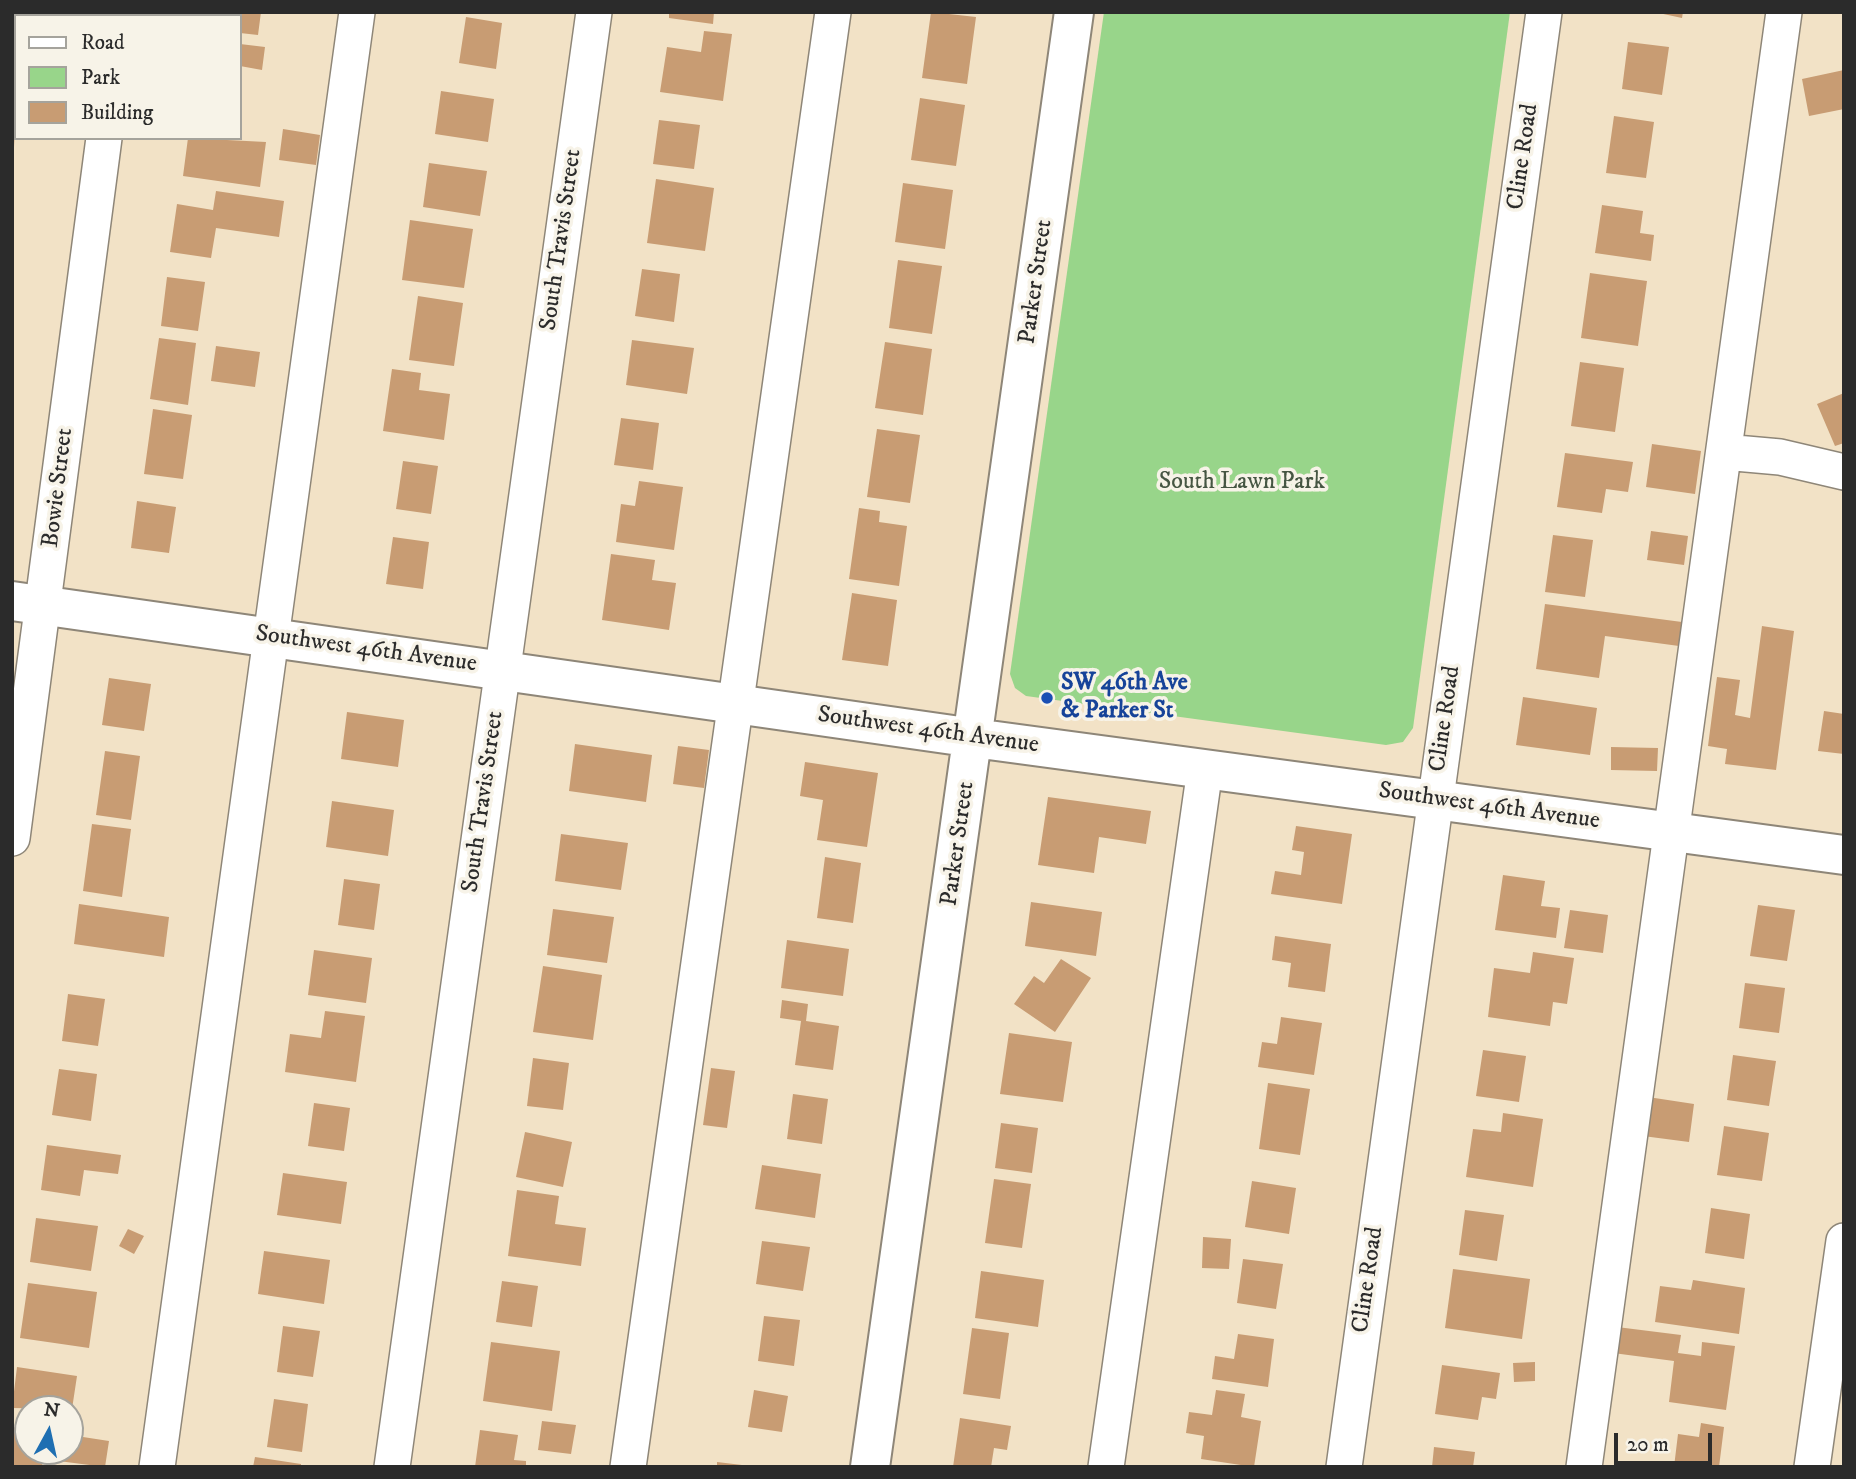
<!DOCTYPE html>
<style>
body{margin:0}
#map{position:relative;width:1856px;height:1479px;overflow:hidden;background:#f2e2c6;font-family:"IM FELL DW Pica",serif}
canvas{display:block}
.frame{position:absolute;inset:0;border:14px solid #2b2b2b;pointer-events:none}
.legend{position:absolute;left:14px;top:14px;width:228px;height:126px;box-sizing:border-box;background:#f7f3e8;border:2px solid #a5a39c;margin:0;padding:9px 12px;list-style:none;font-size:21px;color:#2b2b2b}
.legend li{display:flex;align-items:center;gap:14px;height:35px}
.legend b{width:35px;border:2px solid #a5a39c}
.north{position:absolute;left:14px;top:1395px;width:70px;height:70px;box-sizing:border-box;background:#f7f3e8;border:2px solid #a5a39c;border-radius:50%;rotate:8deg;font-size:19px;font-weight:700;line-height:28px;text-align:center;color:#2b2b2b}
.north::after{content:'';display:block;margin:auto;width:24px;height:32px;background:#1f6fb2;clip-path:polygon(50% 0,100% 100%,50% 72%,0 100%)}
.scale{position:absolute;left:1614px;top:1433px;width:98px;height:32px;box-sizing:border-box;border:4px solid #2b2b2b;border-top:0;padding-left:9px;font-size:21px;line-height:24px;white-space:nowrap;color:#2b2b2b;-webkit-text-stroke:5px #f7f3e8;paint-order:stroke}
</style>
<div id="map">
<canvas width="1856" height="1479"></canvas>
<div class="frame"></div>
<ul class="legend">
<li><b style="height:9px;background:#fff"></b>Road</li>
<li><b style="height:19px;background:#98d58a"></b>Park</li>
<li><b style="height:19px;background:#c89c73"></b>Building</li>
</ul>
<div class="north">N</div>
<div class="scale">20 m</div>
</div>
<script>
const g = document.querySelector('canvas').getContext('2d');
g.lineJoin = 'round';
function fillPath(path, color) {
  g.fillStyle = color;
  g.fill(path, 'evenodd');
}
function shape(rows) {
  const path = new Path2D();
  for (const r of rows) {
    path.moveTo(r[0], r[1]);
    for (let i = 2; i < r.length; i += 2) path.lineTo(r[i], r[i + 1]);
  }
  return path;
}
function strokePath(path, color, width, dash) {
  g.strokeStyle = color;
  g.lineWidth = width;
  g.lineCap = dash ? 'butt' : 'round';
  g.setLineDash(dash || []);
  g.stroke(path);
}
function write(font, color, halo, rows, align = 'center') {
  g.font = font + ' "IM FELL DW Pica",serif';
  g.lineWidth = 7;
  g.setLineDash([]);
  g.textBaseline = 'middle';
  g.strokeStyle = halo;
  g.fillStyle = color;
  for (const [text, x, y, turn = 0] of rows) {
    g.save();
    g.translate(x, y);
    g.rotate((+turn || 0) * Math.PI / 180);
    g.textAlign = isNaN(turn) ? turn : align;
    if (halo) g.strokeText(text, 0, 0);
    g.fillText(text, 0, 0);
    g.restore();
  }
}
const green = shape([
 [1104,12,1510,12,1413,728,1403,742,1386,745,1026,696,1015,688,1010,674]
]);
const building = shape([
 [205,12,261,12,258,35,240,33,240,16,204,16],
 [669,12,714,12,713,24,669,18],
 [931,12,976,17,967,84,922,78],
 [1654,12,1683,12,1682,18],
 [466,17,502,23,496,69,459,63],
 [704,31,732,34,723,101,660,92,667,47,701,52],
 [12,37,16,38,16,83,12,83],
 [1628,42,1669,47,1662,95,1622,89],
 [240,44,265,47,262,70,240,66],
 [1844,70,1844,109,1809,116,1802,79],
 [441,91,494,99,488,142,435,134],
 [920,98,965,105,956,166,911,160],
 [12,113,16,113,14,147,12,147],
 [1614,116,1654,122,1646,178,1606,173],
 [659,120,700,125,694,169,653,164],
 [283,129,320,135,316,165,279,160],
 [188,138,266,142,260,187,183,176],
 [429,163,487,171,480,216,423,207],
 [656,179,714,188,705,251,647,243],
 [903,183,953,190,945,249,895,242],
 [216,191,284,201,279,237,216,228,211,258,170,252,177,204,213,210],
 [1602,205,1643,211,1640,233,1654,235,1651,261,1595,253],
 [410,220,473,229,464,288,402,280],
 [898,260,942,266,932,334,889,328],
 [642,269,680,274,674,322,635,316],
 [1590,273,1647,281,1638,346,1581,338],
 [167,277,205,282,198,331,161,326],
 [418,296,463,303,454,366,409,360],
 [159,338,196,343,188,405,150,399],
 [632,340,694,348,687,394,626,385],
 [885,342,932,349,923,415,875,408],
 [216,346,260,352,255,387,211,381],
 [1580,362,1624,368,1615,432,1571,426],
 [392,369,421,373,419,390,450,394,444,440,383,431],
 [1844,393,1844,443,1835,446,1817,404],
 [153,409,192,415,183,479,144,474],
 [621,418,659,423,653,470,614,465],
 [877,429,920,435,910,503,867,497],
 [1652,444,1701,451,1695,494,1646,487],
 [1565,453,1633,462,1628,492,1606,489,1602,513,1557,507],
 [403,461,438,466,431,514,396,509],
 [639,481,683,487,674,550,616,542,621,504,635,506],
 [137,501,176,507,169,553,131,548],
 [859,508,880,511,879,522,907,526,899,586,849,579],
 [1651,531,1688,536,1684,565,1647,560],
 [1553,535,1593,540,1585,597,1545,592],
 [393,537,429,542,423,589,386,584],
 [611,554,655,560,652,580,676,583,669,630,602,620],
 [852,593,897,600,888,666,842,660],
 [1545,604,1682,622,1679,646,1605,636,1599,678,1536,669],
 [1762,626,1794,631,1776,770,1725,764,1727,749,1708,746,1717,677,1740,680,1735,715,1750,718],
 [109,678,151,684,144,731,102,725],
 [1523,697,1597,708,1590,755,1516,745],
 [1824,711,1844,714,1844,754,1818,751],
 [347,712,404,720,398,767,341,759],
 [575,744,652,755,646,802,569,791],
 [678,746,709,750,704,788,673,784],
 [1611,747,1658,748,1657,771,1611,770],
 [105,751,140,756,131,820,96,815],
 [805,762,878,773,867,847,817,840,823,800,800,796],
 [1048,797,1151,811,1146,844,1099,837,1094,873,1038,865],
 [332,801,394,810,388,856,326,847],
 [92,824,131,829,122,897,83,891],
 [1296,826,1352,834,1342,904,1271,894,1275,871,1301,875,1304,852,1292,850],
 [561,834,628,843,621,890,555,881],
 [825,857,861,863,853,923,817,918],
 [1503,875,1545,881,1541,906,1560,908,1556,938,1495,930],
 [344,879,380,884,374,930,338,925],
 [1031,902,1102,912,1096,956,1025,946],
 [79,904,169,917,164,957,74,944],
 [1758,905,1795,910,1787,961,1750,956],
 [553,909,614,917,607,963,547,955],
 [1570,910,1608,915,1603,953,1564,948],
 [1275,936,1331,944,1325,992,1288,987,1291,963,1272,960],
 [787,940,849,949,843,996,781,988],
 [314,950,372,958,366,1003,308,995],
 [1533,952,1574,958,1567,1004,1553,1002,1550,1026,1488,1017,1494,968,1530,973],
 [1061,959,1091,978,1055,1032,1014,1004,1034,976,1044,983],
 [543,966,602,975,593,1040,533,1032],
 [1745,983,1785,988,1779,1033,1739,1028],
 [68,994,105,999,98,1046,62,1041],
 [782,1000,808,1004,806,1021,839,1026,833,1070,795,1065,801,1021,780,1018],
 [325,1011,365,1016,356,1082,285,1072,290,1034,321,1038],
 [1281,1017,1322,1023,1314,1075,1258,1067,1262,1042,1277,1044],
 [1009,1033,1072,1042,1063,1102,1000,1094],
 [1483,1050,1526,1056,1519,1102,1476,1096],
 [1733,1055,1776,1061,1769,1106,1727,1100],
 [533,1058,569,1063,563,1110,527,1106],
 [711,1068,735,1071,727,1128,703,1125],
 [59,1069,97,1074,91,1121,52,1115],
 [1268,1083,1310,1089,1300,1155,1259,1149],
 [793,1094,828,1099,822,1144,787,1139],
 [1648,1097,1694,1104,1689,1142,1643,1136],
 [314,1103,350,1108,344,1151,308,1146],
 [1503,1113,1543,1119,1533,1187,1466,1177,1473,1129,1501,1132],
 [1001,1123,1038,1128,1032,1173,995,1168],
 [1724,1126,1769,1133,1762,1181,1717,1175],
 [525,1132,572,1142,563,1187,516,1177],
 [47,1145,121,1155,118,1174,84,1170,80,1196,41,1190],
 [762,1165,821,1174,815,1218,755,1209],
 [283,1173,347,1182,341,1224,277,1215],
 [994,1179,1031,1184,1022,1248,985,1243],
 [1252,1181,1296,1188,1289,1234,1245,1227],
 [517,1190,559,1196,555,1224,586,1228,581,1266,508,1256],
 [1711,1208,1750,1214,1744,1259,1705,1253],
 [1465,1210,1504,1215,1497,1261,1459,1255],
 [36,1218,98,1226,91,1271,30,1262],
 [128,1229,144,1236,134,1254,119,1246],
 [1203,1237,1231,1239,1229,1269,1202,1268],
 [762,1241,810,1247,803,1291,756,1284],
 [264,1251,330,1260,324,1304,258,1294],
 [1243,1259,1283,1264,1276,1309,1237,1303],
 [1453,1269,1530,1279,1522,1339,1445,1328],
 [981,1271,1044,1280,1038,1327,975,1318],
 [1693,1280,1745,1288,1739,1334,1655,1322,1660,1286,1691,1290],
 [502,1281,538,1286,532,1327,496,1322],
 [28,1283,97,1292,89,1348,20,1338],
 [764,1316,800,1320,794,1366,758,1361],
 [283,1326,320,1331,313,1377,277,1372],
 [1617,1327,1681,1335,1678,1353,1701,1356,1702,1342,1735,1346,1726,1410,1669,1402,1674,1361,1613,1353],
 [972,1328,1009,1333,1000,1399,963,1394],
 [1238,1334,1274,1339,1268,1387,1212,1379,1215,1356,1234,1359],
 [491,1342,560,1351,552,1411,483,1401],
 [1535,1362,1535,1381,1514,1382,1513,1363],
 [1442,1365,1500,1373,1496,1399,1482,1397,1478,1420,1435,1414],
 [17,1367,77,1376,72,1409,12,1408],
 [754,1390,788,1396,782,1432,748,1427],
 [1216,1390,1245,1394,1241,1417,1261,1421,1254,1467,1201,1459,1204,1436,1186,1433,1189,1412,1212,1415],
 [274,1399,308,1404,302,1452,267,1447],
 [960,1418,1011,1426,1007,1450,994,1448,991,1467,953,1467],
 [542,1421,576,1425,571,1454,538,1450],
 [1701,1423,1724,1427,1719,1467,1674,1467,1678,1434,1699,1437],
 [12,1427,28,1429,28,1451,70,1451,70,1435,109,1441,105,1467,43,1459,42,1467,12,1467],
 [480,1430,518,1435,514,1460,526,1461,526,1467,475,1467],
 [1434,1447,1475,1452,1473,1467,1432,1467],
 [255,1457,301,1464,301,1467,253,1467],
 [717,1462,742,1465,742,1467,717,1467]
]);
const minor = shape([
 [120,16,121,12],
 [1724,452,1780,457,1844,472],
 [12,838,104,138],
 [157,1467,357,12],
 [392,1467,594,12],
 [628,1467,833,12],
 [1106,1467,1205,769],
 [1344,1467,1544,12],
 [1584,1467,1784,12],
 [1812,1467,1844,1241]
]);
const major = shape([
 [12,601,974,738,1844,855],
 [870,1467,1074,12]
]);
const markers = [
 [1047,698,7,"#1a4fb4"]
];
const streetNames = [
 ["Cline Road",1524,157,-82],
 ["South Travis Street",562,240,-82],
 ["Parker Street",1037,282,-82],
 ["Bowie Street",59,488,-83],
 ["Southwest 46th Avenue",366,650,8],
 ["Cline Road",1446,719,-82],
 ["Southwest 46th Avenue",928,731,8],
 ["South Travis Street",484,802,-82],
 ["Southwest 46th Avenue",1489,807,8],
 ["Parker Street",959,844,-82],
 ["Cline Road",1369,1280,-82]
];
const parkNames = [
 ["South Lawn Park",1242,483]
];
const transitNames = [
 ["SW 46th Ave",1061,684],
 ["& Parker St",1061,712]
];
fillPath(green, '#98d58a');
fillPath(building, '#c89c73');
strokePath(minor, '#8e8678', 38);
strokePath(major, '#8e8678', 42);
strokePath(minor, '#fff', 35);
strokePath(major, '#fff', 38);
for (const [x, y, r, color] of markers) {
  const dot = new Path2D();
  dot.arc(x, y, r, 0, 2 * Math.PI);
  g.fillStyle = color;
  g.fill(dot);
  strokePath(dot, '#f7f3e8', 2.5);
}
write('24px', '#2b2b2b', '#f7f3e8', streetNames);
write('24px', '#465643', '#f7f3e8', parkNames);
write('bold 24px', '#164399', '#f7f3e8', transitNames, 'left');
</script>
